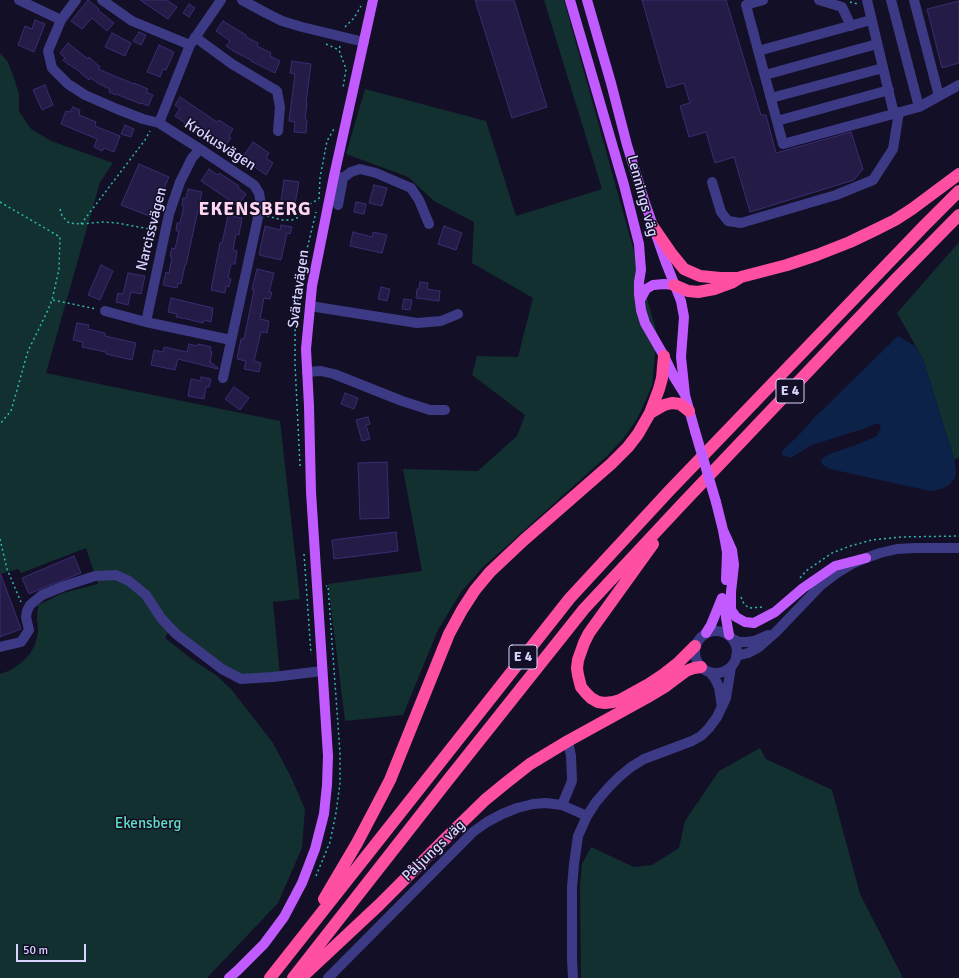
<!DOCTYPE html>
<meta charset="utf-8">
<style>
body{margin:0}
#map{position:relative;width:959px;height:978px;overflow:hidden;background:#130f26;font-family:Signika,sans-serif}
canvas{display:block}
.scale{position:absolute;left:16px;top:944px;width:70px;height:18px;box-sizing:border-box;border:2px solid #d9d4ff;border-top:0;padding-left:5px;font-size:12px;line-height:14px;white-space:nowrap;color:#d9d4ff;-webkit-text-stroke:3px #130f26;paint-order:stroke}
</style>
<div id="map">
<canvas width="959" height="978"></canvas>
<div class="scale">50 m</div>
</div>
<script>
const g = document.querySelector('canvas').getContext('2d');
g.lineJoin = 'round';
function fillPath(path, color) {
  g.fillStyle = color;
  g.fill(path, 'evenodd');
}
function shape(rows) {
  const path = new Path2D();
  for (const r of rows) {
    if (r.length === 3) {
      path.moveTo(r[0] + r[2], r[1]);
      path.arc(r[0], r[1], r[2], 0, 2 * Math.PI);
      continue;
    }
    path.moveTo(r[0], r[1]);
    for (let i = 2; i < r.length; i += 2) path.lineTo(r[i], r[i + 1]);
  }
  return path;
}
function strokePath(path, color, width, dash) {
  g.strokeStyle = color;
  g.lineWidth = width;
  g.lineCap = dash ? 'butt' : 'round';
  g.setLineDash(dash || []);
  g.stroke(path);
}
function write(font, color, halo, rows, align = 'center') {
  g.font = font + ' Signika,sans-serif';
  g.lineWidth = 3;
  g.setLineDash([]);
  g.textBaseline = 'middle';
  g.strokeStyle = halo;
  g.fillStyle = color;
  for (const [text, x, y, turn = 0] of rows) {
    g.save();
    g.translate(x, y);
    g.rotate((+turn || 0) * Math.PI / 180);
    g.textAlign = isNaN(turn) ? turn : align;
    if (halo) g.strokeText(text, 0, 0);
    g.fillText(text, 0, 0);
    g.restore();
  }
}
const green = shape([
 [544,0,564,0,657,334,652,386,637,419,623,439,607,456,481,569,461,592,438,630,403,715,345,721,328,584,422,571,403,469,478,471,517,436,525,415,472,375,477,356,518,357,533,298,472,263,474,222,434,201,408,177,346,154,365,89,486,121,516,216,602,189],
 [0,53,8,62,14,78,19,94,19,111,30,128,51,141,113,163,100,182,46,373,280,421,300,599,273,602,280,675,241,679,170,628,165,638,197,663,216,675,231,689,273,743,291,777,305,809,302,848,278,903,207,978,0,978,0,674,11,670,22,662,29,655,35,645,38,632,37,618,38,605,63,593,98,584,86,548,21,573,18,569,0,574],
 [959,242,959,458,954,459,923,359,897,313],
 [760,748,766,759,832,790,860,894,903,978,581,978,580,887,582,864,591,847,634,867,652,865,679,848,685,821,719,771]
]);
const water = shape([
 [898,336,915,346,923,359,954,459,956,470,955,478,949,485,942,489,930,491,830,469,823,465,821,462,823,458,829,454,856,445,877,436,880,430,881,426,879,424,875,424,866,428,812,445,792,457,788,457,782,455,782,452,784,449,798,436,812,420]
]);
const building = shape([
 [88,0,99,9,98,10,114,23,107,31,92,18,82,29,71,21,88,0],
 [140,0,167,0,177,7,168,19,140,0],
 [475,0,514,0,547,107,512,118,475,0],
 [642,0,726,0,761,115,766,115,776,153,851,132,863,169,854,180,750,212,734,157,715,163,706,132,689,137,680,106,690,103,684,83,667,88,642,0],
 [959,1,959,63,942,68,927,9,959,1],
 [189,4,195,8,189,17,183,13,189,4],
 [35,20,45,24,34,52,18,45,25,26,32,29,35,20],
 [223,21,246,35,246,37,258,43,257,46,271,53,270,56,280,61,275,73,251,61,251,60,235,52,226,46,230,41,216,31,223,21],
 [139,32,146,35,141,45,133,41,139,32],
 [112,33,131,43,125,56,105,47,112,33],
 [68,43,88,59,89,57,100,67,98,69,134,84,134,83,148,89,146,92,153,95,148,106,142,103,141,104,116,94,116,95,109,92,110,89,99,84,91,78,89,80,75,68,75,69,69,64,69,65,63,60,65,58,60,53,68,43],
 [159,45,174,52,166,70,163,69,160,77,147,72,159,45],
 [292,61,311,64,306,103,307,103,305,119,307,120,306,133,294,132,295,122,289,121,295,74,290,73,292,61],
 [45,85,53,105,42,110,33,90,45,85],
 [180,97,217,122,219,120,233,129,229,136,231,138,224,148,222,147,220,149,184,125,185,123,175,116,180,109,175,105,180,97],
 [73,107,80,110,79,115,96,122,95,126,120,136,114,152,104,148,102,151,94,147,97,139,61,124,66,111,70,112,73,107],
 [125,125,134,129,131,137,121,134,125,125],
 [253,142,269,153,266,158,273,163,266,175,242,158,253,142],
 [139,164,169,177,152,217,121,205,139,164],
 [209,169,218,175,219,173,239,186,238,188,246,194,238,206,201,181,209,169],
 [284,180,299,182,294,210,280,208,284,180],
 [374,185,387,188,382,206,369,203,374,185],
 [188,189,202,192,186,265,185,265,181,284,178,283,177,288,163,285,166,272,169,273,172,257,170,256,172,248,175,249,179,231,176,231,177,223,180,223,184,206,182,206,183,198,186,198,188,189],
 [356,202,366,204,364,214,354,212,356,202],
 [228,215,242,218,239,235,236,234,233,250,237,251,235,264,231,264,228,278,231,279,229,287,226,286,225,293,211,290,220,243,222,243,228,215],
 [281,225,292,227,290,234,287,233,281,260,259,255,265,226,280,230,281,225],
 [444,226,462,233,456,250,438,244,444,226],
 [353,232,372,237,373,232,387,235,382,253,350,246,353,232],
 [101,265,113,271,100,300,88,295,101,265],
 [257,269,274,273,269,292,272,292,270,299,264,298,260,319,269,321,267,333,261,332,254,361,261,363,259,372,244,369,246,361,237,359,241,339,244,339,254,290,252,289,257,269],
 [128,273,145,276,141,294,131,292,128,305,116,302,118,293,123,294,128,273],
 [420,282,428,283,427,289,440,291,439,301,416,298,417,289,419,289,420,282],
 [381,287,390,289,387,301,378,299,381,287],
 [171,298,213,308,211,322,204,320,203,323,187,319,176,317,177,314,168,312,171,298],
 [404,299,412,300,410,310,402,309,404,299],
 [77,323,89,325,88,329,105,333,105,336,136,343,132,360,106,354,106,352,82,347,83,342,73,340,77,323],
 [189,344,197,346,198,344,211,347,210,351,212,352,210,362,209,361,218,368,218,369,178,359,175,370,151,365,154,350,163,352,164,347,187,352,189,344],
 [201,377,211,379,209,387,206,387,204,399,188,396,191,379,201,381,201,377],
 [234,387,249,398,240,410,225,399,234,387],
 [345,393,358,398,354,409,341,404,345,393],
 [368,417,370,424,366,425,370,439,362,441,356,420,368,417],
 [387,462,389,518,360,519,358,463,387,462],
 [396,532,398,551,334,559,332,540,396,532],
 [74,556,81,573,40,589,29,594,22,578,74,556],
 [0,575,1,575,21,629,0,637,0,575]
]);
const path = shape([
 [850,2,858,4],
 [345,27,354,18,361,6],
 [326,44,339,50],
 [340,46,339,50,346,69,343,88],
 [319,199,320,178,327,141,334,129],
 [0,202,60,237,59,269,52,300,48,310,28,351,11,411,0,424],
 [60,209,62,216,69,223,81,224,103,222,117,223,155,230],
 [267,216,282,220,292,220,299,217,312,202,319,200],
 [81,224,145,140,150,131],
 [53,300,96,309],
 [300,466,295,364,295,332,297,306,302,270,316,212],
 [0,539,7,569,21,602],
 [304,554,311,654],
 [800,578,806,571,832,553,850,546,872,540,901,537,959,536],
 [741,597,744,604,749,608,763,607],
 [316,876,330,842,336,813,340,783,340,753,328,586,326,586]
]);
const minor = shape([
 [19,0,61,20],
 [76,0,61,20,48,51,52,68,68,84,85,95,117,109,143,119,159,123,200,149,254,185,259,193,261,204,223,378],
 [102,0,132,21,190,45],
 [242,0,266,13,282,21,302,27,364,42],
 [763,0,746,5,783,144,919,107,959,85],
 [819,0,842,7,851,26],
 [867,0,894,114],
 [891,0,919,107],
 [914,0,939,96],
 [195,37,232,64,277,91,280,107,278,131],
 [758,51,871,20],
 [765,75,877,44],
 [771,98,883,68],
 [777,121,889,90],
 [159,123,190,45,221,0],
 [334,176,343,178,351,172,360,169,376,173,411,188,419,200,429,224],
 [712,182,721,212,728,221,741,223,836,195,873,180,893,149,899,112],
 [338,205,343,178],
 [310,306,417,323,441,321,458,314],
 [105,311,146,322,231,340],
 [146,322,169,214,180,182,192,158,200,149],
 [307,372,321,371,334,374,402,401,430,410,445,410],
 [716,652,21],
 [733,639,739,642,746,642,754,641,768,635],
 [0,647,21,642,29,630,26,617,27,611,30,605,42,595,64,586,95,576,116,575,129,581,146,595,161,618,176,634,222,669,241,679,273,677,322,671],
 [736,656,748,653,759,647,776,632,821,585,837,573,852,564,866,558,880,553,897,549,915,548,959,548],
 [710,672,715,679,719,687,722,707],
 [562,805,572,781,571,756,568,741],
 [328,978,473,832,487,822,502,814,517,808,533,804,546,803,562,805,587,816],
 [573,978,572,959,572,887,574,864,578,836,587,816,596,802,609,787,619,777,631,767,644,759,692,741,701,736,709,728,717,717,726,698,731,667]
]);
const major = shape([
 [570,0,624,185,639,244,641,270,639,282,639,294,641,310,645,323,664,356,674,377,684,393],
 [587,0,611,83,627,145,645,203,666,263,681,301,684,317,681,357,685,395,695,431],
 [640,300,646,289,653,285,664,284,674,285],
 [716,502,723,530,727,552,726,580],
 [723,530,732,550,734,565,731,592,731,610,736,617,745,622,754,623,775,612,803,588,835,566,866,558],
 [725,600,726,618,729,635],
 [706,633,711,625,722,598],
 [229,978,238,970,264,944,284,917,302,883,315,849,324,814,327,785,328,756,311,492,309,406,306,349,312,286,334,176,373,0]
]);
const highway = shape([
 [653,227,671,253,684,269,700,276,720,278,736,278],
 [674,285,688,291,698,292,714,289,733,282,741,277,787,265,817,255,850,242,875,230,895,220,912,209,959,174],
 [650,413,664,405,672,403,680,404,689,411],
 [653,544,589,633,584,643,578,660,577,668,578,675,581,687,586,693,591,698,598,702,605,703,613,702,620,700,649,684,664,674,678,663,695,646],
 [324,899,357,843,377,805,390,780,449,634,462,610,475,590,490,572,524,540,611,464,628,447,638,434,650,413,659,389,662,378,664,356],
 [270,978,570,598,670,490,924,226,959,191],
 [293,978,448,780,584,609,683,503,896,279,959,215],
 [301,978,379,905,445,839,485,800,507,782,530,764,568,741,646,698,666,686,686,671,694,668,701,667]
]);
const majorBridge = shape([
 [695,431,716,502]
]);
const shields = [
 [790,391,28],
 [523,657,28]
];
const shieldNames = [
 ["E 4",790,391],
 ["E 4",523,657]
];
const streetNames = [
 ["Krokusvägen",220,145,33],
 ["Lennings väg",642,196,75],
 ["Narcissvägen",152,229,-76],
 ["Svärtavägen",299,289,-82],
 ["Påljungs väg",434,851,-44]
];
const parkNames = [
 ["Ekensberg",148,824]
];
const districtNames = [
 ["EKENSBERG",255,210]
];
fillPath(green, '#12302f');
fillPath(water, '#0c2248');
fillPath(building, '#241b47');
strokePath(building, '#3b2d73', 1);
strokePath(path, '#2fb8b0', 1.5, [2, 3]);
strokePath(minor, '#3d3a85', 10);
strokePath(major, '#c25bff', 10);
strokePath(highway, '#ff4fa3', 12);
strokePath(majorBridge, '#c25bff', 10);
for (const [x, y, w] of shields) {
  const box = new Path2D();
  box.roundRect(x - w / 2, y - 12, w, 24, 3);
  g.fillStyle = '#130f26';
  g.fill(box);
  strokePath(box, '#d9d4ff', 1);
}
write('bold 14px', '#d9d4ff', null, shieldNames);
write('15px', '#d9d4ff', '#130f26', streetNames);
write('15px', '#5fe0c0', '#130f26', parkNames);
g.letterSpacing = '1px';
write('bold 19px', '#ffd6f0', '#130f26', districtNames);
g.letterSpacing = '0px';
</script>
